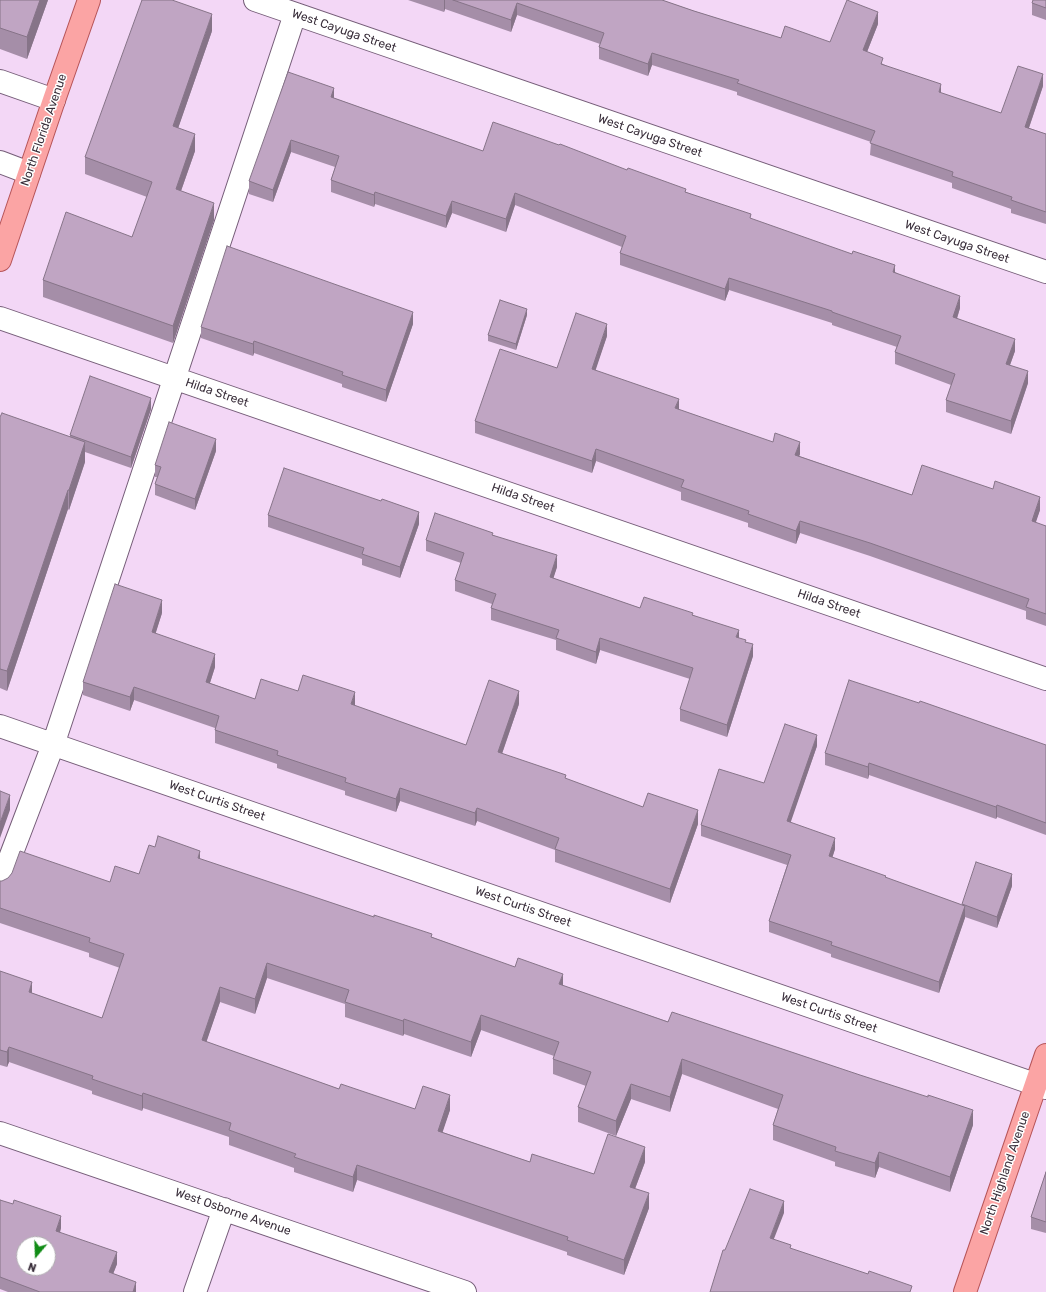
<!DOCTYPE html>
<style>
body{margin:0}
#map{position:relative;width:1046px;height:1292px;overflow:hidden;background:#f3d7f6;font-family:Rubik,sans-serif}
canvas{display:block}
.north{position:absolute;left:16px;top:1236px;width:40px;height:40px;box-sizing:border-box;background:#fff;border:1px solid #b0acb1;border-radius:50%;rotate:199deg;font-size:11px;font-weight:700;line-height:16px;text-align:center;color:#3a2f3b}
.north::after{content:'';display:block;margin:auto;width:14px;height:18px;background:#118c16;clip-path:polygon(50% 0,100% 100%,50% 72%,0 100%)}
</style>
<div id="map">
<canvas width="1046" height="1292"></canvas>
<div class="north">N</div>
</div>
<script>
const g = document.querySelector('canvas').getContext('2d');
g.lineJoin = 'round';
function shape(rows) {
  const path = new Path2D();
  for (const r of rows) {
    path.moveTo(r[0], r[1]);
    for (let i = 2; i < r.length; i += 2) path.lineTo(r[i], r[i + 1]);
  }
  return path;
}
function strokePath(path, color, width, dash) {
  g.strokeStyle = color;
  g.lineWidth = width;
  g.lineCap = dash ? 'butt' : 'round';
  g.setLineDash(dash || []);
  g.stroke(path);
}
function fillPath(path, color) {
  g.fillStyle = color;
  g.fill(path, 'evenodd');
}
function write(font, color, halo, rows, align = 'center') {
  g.font = font + ' Rubik,sans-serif';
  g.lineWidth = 3;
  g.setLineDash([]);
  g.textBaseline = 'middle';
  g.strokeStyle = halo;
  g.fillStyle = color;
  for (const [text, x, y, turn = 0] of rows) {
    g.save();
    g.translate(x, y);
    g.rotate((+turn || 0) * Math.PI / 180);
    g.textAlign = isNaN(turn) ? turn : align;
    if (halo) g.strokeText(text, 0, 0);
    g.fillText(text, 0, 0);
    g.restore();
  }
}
const minor = shape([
 [255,0,1046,272],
 [0,81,54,100],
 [0,162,29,173],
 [0,318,1046,679],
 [0,726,1046,1088],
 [0,884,53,745,295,14],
 [0,1133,465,1292],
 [195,1292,224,1209]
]);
const major = shape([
 [0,260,54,100,89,0],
 [965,1292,1046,1055]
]);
const wall = shape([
 [0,0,48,0,27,59,0,49],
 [408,0,662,0,694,11,781,38,830,42,878,24,867,52,883,64,941,93,1001,113,1043,86,1029,128,1046,134,1046,224,1011,213,1011,209,952,188,952,183,870,155,871,142,737,95,737,92,652,65,648,76,599,59,599,47,600,44,517,15,511,32,445,9,444,12],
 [1046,0,1046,20,1032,15,1032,3],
 [212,31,178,128,195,151,181,191,214,220,173,343,43,297,43,280,132,237,147,197,85,174,85,157],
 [334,88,334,98,483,151,627,170,686,192,751,219,895,272,960,308,957,319,1015,351,1010,365,1028,383,1011,434,946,412,946,400,951,385,895,364,895,352,897,347,832,325,832,323,729,290,725,301,620,265,620,253,622,247,515,205,506,232,452,213,446,228,375,204,374,207,331,192,331,180,335,167,291,152,273,202,249,194,249,181],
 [527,315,516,350,488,341,488,335],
 [413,324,386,402,342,387,342,384,254,353,253,356,201,338,201,327],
 [607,336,595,370,679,410,800,454,799,456,912,495,1040,510,1035,523,1046,526,1046,626,1026,619,1026,611,870,556,800,533,796,544,748,527,748,523,681,500,681,492,596,461,592,473,475,433,475,421],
 [151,409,131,468,85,452,85,462,69,510,68,509,7,691,0,688,0,417,70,437,70,435],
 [216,451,195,510,155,495,155,484,157,477,155,477,155,465],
 [381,501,419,524,400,578,362,565,362,559,268,527,268,515],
 [493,535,557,567,553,578,640,608,693,615,746,642,753,656,727,737,680,721,680,709,690,679,600,650,596,664,556,650,556,640,491,620,491,608,492,604,455,591,455,580,461,563,426,551,426,540],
 [162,613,155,634,215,667,210,683,255,699,298,691,355,705,355,706,466,745,519,704,502,754,566,779,643,807,698,824,670,903,555,862,555,850,477,821,475,826,400,801,396,812,345,795,345,791,277,768,277,764,215,743,215,728,134,700,130,711,83,695,83,682],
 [1046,745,1046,835,997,817,996,819,869,775,868,779,825,765,825,753],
 [817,746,790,822,835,849,832,858,886,878,962,905,962,904,1012,886,997,928,965,917,939,993,831,957,831,954,769,932,769,921,787,865,701,836,701,825,764,783],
 [155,847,200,859,432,937,563,986,973,1125,950,1192,879,1167,875,1178,835,1166,835,1162,773,1140,773,1125,778,1109,682,1074,670,1112,631,1099,616,1136,578,1122,578,1107,586,1086,553,1074,553,1059,554,1056,481,1030,471,1057,404,1034,403,1036,345,1017,345,1004,267,978,255,1014,220,1002,206,1042,339,1089,415,1109,450,1110,442,1132,530,1162,594,1174,645,1162,635,1189,649,1208,624,1275,567,1255,567,1252,357,1180,353,1192,294,1172,294,1168,229,1145,229,1137,143,1108,142,1111,92,1094,92,1091,9,1062,7,1067,0,1065,0,971,32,993,102,1018,120,968,89,957,89,953,0,923,0,881,110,882,139,874],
 [1046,1172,1046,1233,1031,1229,1031,1217],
 [0,1200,61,1228,60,1233,117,1264,113,1274,136,1292,8,1292,0,1289]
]);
const shadedWall = shape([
 [40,0,48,0,27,59,27,37],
 [444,0,445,0,445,9,444,12],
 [517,3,517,15,511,32,511,20],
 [878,12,878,24,863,62,863,50],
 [212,14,212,31,173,143,173,126],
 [652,53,652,65,648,76,648,64],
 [1043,74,1043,86,1025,139,1025,127],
 [941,84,941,96,939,92],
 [334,88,334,100,331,97],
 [195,134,195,151,176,205,176,189],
 [291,140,291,152,273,202,273,190],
 [375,192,375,204,374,207,374,195],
 [515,193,515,205,506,232,506,219],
 [452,201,452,213,446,228,446,216],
 [214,203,214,220,173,343,173,326],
 [895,265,895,277,893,272],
 [729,278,729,290,725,301,725,289],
 [960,296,960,308,953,330,953,317],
 [527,309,527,315,516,350,516,344],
 [413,312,413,324,386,402,386,390],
 [607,324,607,336,592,381,592,369],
 [1015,339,1015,351,1006,376,1006,364],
 [254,341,254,353,253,356,253,344],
 [1028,371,1028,383,1011,434,1011,421],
 [151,398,151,409,131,468,131,457],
 [679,399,679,411,675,408],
 [216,439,216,451,195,510,195,499],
 [85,442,85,462,69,510,69,490],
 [800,442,800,454,795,467,795,455],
 [596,449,596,461,592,473,592,461],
 [68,490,68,509,7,691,7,671],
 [1040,497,1040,510,1032,534,1032,521],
 [419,512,419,524,400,578,400,567],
 [800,521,800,533,796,544,796,531],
 [557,555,557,567,550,589,550,577],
 [162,600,162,613,152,645,152,632],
 [739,630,739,642,736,637],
 [600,638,600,650,596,664,596,652],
 [753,644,753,656,727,737,727,725],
 [215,654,215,667,206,695,206,682],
 [134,687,134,700,130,711,130,697],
 [519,691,519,704,498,765,498,752],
 [355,692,355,705,351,718,351,704],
 [817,735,817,746,787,833,787,821],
 [869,763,869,775,868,779,868,767],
 [400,788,400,801,396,812,396,799],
 [10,795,10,810,0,838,0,823],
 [997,805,997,817,996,819,996,807],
 [477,808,477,821,475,826,475,813],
 [698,810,698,824,670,903,670,889],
 [835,838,835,849,829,868,829,856],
 [200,851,200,866,198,858],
 [1012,874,1012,886,997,928,997,917],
 [965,906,965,918,939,993,939,982],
 [267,963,267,978,255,1014,255,999],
 [563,974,563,989,559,984],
 [32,982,32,997,29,992],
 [220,987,220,1002,202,1055,202,1040],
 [481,1015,481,1030,471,1057,471,1042],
 [404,1019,404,1034,403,1036,403,1021],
 [9,1047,9,1062,7,1067,7,1052],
 [682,1059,682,1074,670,1112,670,1097],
 [631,1084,631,1099,616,1136,616,1121],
 [143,1093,143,1108,142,1111,142,1096],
 [450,1095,450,1110,438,1146,438,1131],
 [973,1110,973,1125,950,1192,950,1177],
 [645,1147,645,1162,630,1202,630,1187],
 [879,1152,879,1167,875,1178,875,1163],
 [357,1165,357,1180,353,1192,353,1177],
 [649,1193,649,1208,624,1275,624,1260],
 [784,1201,784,1213,770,1249,770,1238],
 [61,1216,61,1228,56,1243,56,1231],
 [117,1252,117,1264,109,1284,109,1272],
 [136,1282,136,1292,133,1292]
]);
const building = shape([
 [0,0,40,0,27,37,0,28,0,0],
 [142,0,172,0,212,14,173,126,195,134,176,189,214,203,173,326,43,280,66,212,132,237,152,182,85,157,142,0],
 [453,0,662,0,694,11,781,38,785,26,830,42,847,0,878,12,863,50,883,58,881,64,941,84,939,92,1001,113,1018,66,1043,74,1025,127,1046,134,1046,212,1011,200,1012,197,952,176,953,172,870,143,875,131,737,83,739,80,652,53,648,64,599,47,604,33,517,3,511,20,453,0],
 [1033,0,1046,0,1046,8,1032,3,1033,0],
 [288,72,334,88,331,97,483,151,493,122,559,145,560,144,627,170,628,168,686,189,685,192,751,214,750,218,852,254,853,251,895,265,893,272,960,296,953,317,1015,339,1006,364,1028,371,1011,421,946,400,955,374,895,352,901,336,832,312,832,311,729,278,725,289,620,253,626,236,515,193,506,219,452,201,446,216,375,192,374,195,331,180,339,156,291,140,273,190,249,181,288,72],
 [227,246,413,312,386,390,342,375,343,372,254,341,253,344,201,327,227,246],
 [500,300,527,309,516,344,488,335,500,300],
 [576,313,607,324,592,369,679,399,675,408,773,442,775,433,800,442,795,455,912,495,922,465,993,489,995,481,1040,497,1032,521,1046,526,1046,614,1026,607,1029,599,870,543,800,521,796,531,748,514,749,511,681,487,684,480,596,449,592,461,475,421,500,349,557,368,576,313],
 [90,376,151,398,131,457,70,435,90,376],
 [2,413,85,442,69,490,68,490,7,671,0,669,0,417,2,413],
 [169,422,216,439,195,499,155,484,161,467,155,465,169,422],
 [284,468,381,501,382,499,419,512,400,567,362,554,364,548,268,515,284,468],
 [435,513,493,533,492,535,557,555,550,577,640,608,644,597,693,613,692,615,739,630,736,637,746,640,745,642,753,644,727,725,680,709,693,668,600,638,596,652,556,638,559,630,491,608,496,594,455,580,464,553,426,540,435,513],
 [115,584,162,600,152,632,215,654,206,682,255,699,261,679,298,691,303,675,355,692,351,704,466,745,489,680,519,691,498,752,566,775,565,778,643,807,648,793,698,810,670,889,555,849,559,838,477,808,475,813,400,788,396,799,345,782,346,778,277,755,278,751,215,730,219,716,134,687,130,697,83,682,115,584],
 [849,680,919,703,920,701,1046,745,1046,823,997,805,996,807,869,763,868,767,825,753,849,680],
 [785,724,817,735,787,821,835,838,829,856,886,876,885,877,965,906,939,982,831,945,832,942,769,921,791,855,701,825,719,769,764,783,785,724],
 [0,791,10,795,0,823,0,791],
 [158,836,200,851,198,858,374,917,374,915,432,934,431,937,515,967,518,958,563,974,559,984,668,1022,672,1012,860,1075,928,1097,928,1095,973,1110,950,1177,879,1152,875,1163,835,1151,836,1147,773,1125,783,1095,682,1059,670,1097,631,1084,616,1121,578,1107,591,1072,553,1059,559,1042,481,1015,471,1042,404,1019,403,1021,345,1002,349,990,267,963,255,999,220,987,202,1040,339,1089,341,1084,415,1109,423,1086,450,1095,438,1131,530,1162,532,1154,594,1174,608,1134,645,1147,630,1187,649,1193,624,1260,567,1240,568,1237,357,1165,353,1177,294,1157,296,1154,229,1130,231,1123,143,1093,142,1096,92,1079,93,1076,9,1047,7,1052,0,1050,0,971,32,982,29,992,102,1018,124,954,89,942,90,938,0,908,0,881,2,881,8,878,12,873,20,851,110,882,115,866,139,874,149,845,155,847,158,836],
 [976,862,1012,874,997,917,962,904,976,862],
 [1046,1172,1046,1222,1031,1217,1046,1172],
 [750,1189,784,1201,770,1238,791,1245,790,1248,868,1274,869,1271,912,1286,910,1292,710,1292,723,1250,725,1250,750,1189],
 [0,1200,13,1204,14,1200,61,1216,56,1231,117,1252,109,1272,136,1282,133,1292,40,1292,0,1277,0,1200],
 [24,1244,48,1244,48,1268,24,1268,24,1244]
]);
const streetNames = [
 ["West Cayuga Street",344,31,19],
 ["North Florida Avenue",44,130,-71],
 ["West Cayuga Street",650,136,19],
 ["West Cayuga Street",957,242,19],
 ["Hilda Street",217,393,19],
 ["Hilda Street",523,498,19],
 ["Hilda Street",829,604,19],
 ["West Curtis Street",217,801,19],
 ["West Curtis Street",523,907,19],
 ["West Curtis Street",829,1013,19],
 ["North Highland Avenue",1005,1173,-71],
 ["West Osborne Avenue",233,1212,19]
];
strokePath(minor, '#755d78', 24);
strokePath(major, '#b65458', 24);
strokePath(minor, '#fff', 22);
strokePath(major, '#fba4a4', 22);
fillPath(wall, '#a58ea8');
fillPath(shadedWall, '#867488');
fillPath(building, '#c0a5c3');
strokePath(building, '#867488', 1);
write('12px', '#3a2f3b', '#fff', streetNames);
</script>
